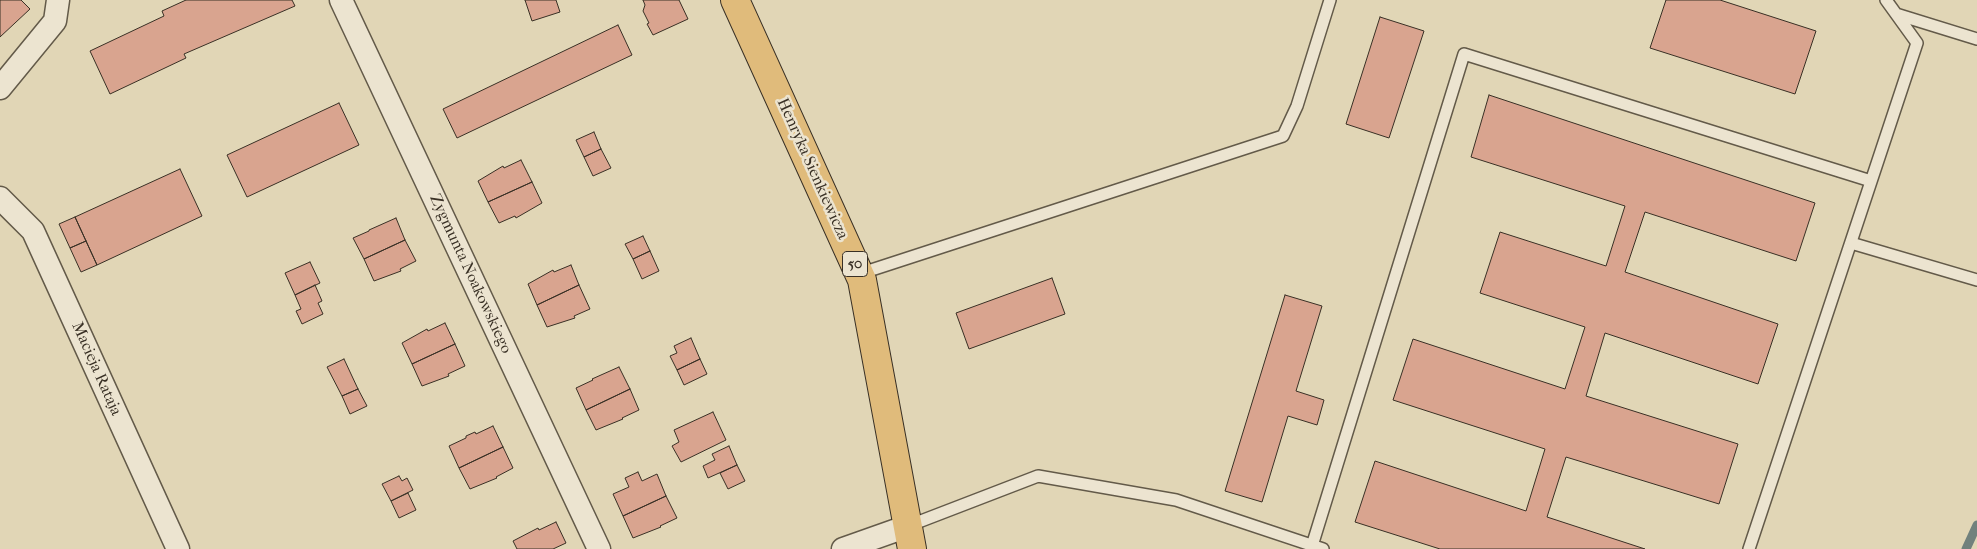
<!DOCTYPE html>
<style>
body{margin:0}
canvas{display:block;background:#e1d6b6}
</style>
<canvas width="1977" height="549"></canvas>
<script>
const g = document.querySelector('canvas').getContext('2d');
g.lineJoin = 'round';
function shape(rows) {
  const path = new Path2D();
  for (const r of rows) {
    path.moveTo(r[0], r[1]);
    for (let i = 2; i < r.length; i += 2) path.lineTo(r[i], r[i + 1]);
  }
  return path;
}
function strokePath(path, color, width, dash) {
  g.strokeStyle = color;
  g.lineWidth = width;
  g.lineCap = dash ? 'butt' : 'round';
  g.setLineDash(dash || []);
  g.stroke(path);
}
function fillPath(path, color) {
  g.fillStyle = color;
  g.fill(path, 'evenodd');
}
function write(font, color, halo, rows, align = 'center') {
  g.font = font + ' "IM FELL French Canon",serif';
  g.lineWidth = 5;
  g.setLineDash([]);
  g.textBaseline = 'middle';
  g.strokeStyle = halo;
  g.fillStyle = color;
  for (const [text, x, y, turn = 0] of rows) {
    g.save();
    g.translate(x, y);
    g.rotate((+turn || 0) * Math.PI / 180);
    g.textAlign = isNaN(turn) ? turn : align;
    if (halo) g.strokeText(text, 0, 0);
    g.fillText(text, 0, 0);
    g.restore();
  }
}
const stream = shape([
 [1966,549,1977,525]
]);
const building = shape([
 [0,0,21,0,30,9,0,37,0,0],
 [186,0,292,0,295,6,184,54,186,58,110,94,90,51,164,16,162,11,186,0],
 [525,0,556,0,560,12,532,21,525,0],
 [643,0,679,0,688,19,653,35,647,24,649,23,643,11,645,5,643,0],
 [1666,0,1720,0,1816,31,1795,94,1650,48,1666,0],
 [1380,17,1424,31,1389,138,1346,124,1380,17],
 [618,25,632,55,457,138,443,109,618,25],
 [1489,95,1815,203,1796,261,1645,212,1625,272,1778,324,1758,384,1605,333,1586,396,1738,444,1719,504,1566,457,1547,517,1645,549,1440,549,1355,522,1375,461,1526,511,1545,449,1393,400,1413,339,1565,389,1585,327,1480,293,1500,232,1606,266,1625,206,1471,157,1489,95],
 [339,103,359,145,247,197,227,155,339,103],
 [594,132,601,149,584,157,576,140,594,132],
 [601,149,611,168,593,176,584,157,601,149],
 [521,160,532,182,488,202,478,181,503,166,504,168,521,160],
 [180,169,202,216,97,265,75,217,180,169],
 [532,182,542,203,516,218,515,216,499,223,488,202,532,182],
 [75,217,86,241,70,248,59,224,75,217],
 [396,218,405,240,364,259,353,238,369,231,369,230,396,218],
 [643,236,650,251,633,259,625,244,643,236],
 [405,240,416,261,400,269,401,271,374,281,364,259,405,240],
 [86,241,97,265,81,272,70,248,86,241],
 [650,251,659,271,642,279,633,259,650,251],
 [310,262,320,283,295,295,285,273,310,262],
 [571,265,579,285,537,305,528,284,553,270,554,272,571,265],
 [1052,278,1065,314,969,349,956,313,1052,278],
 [315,285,322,301,318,303,323,314,302,324,296,311,301,309,295,295,315,285],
 [579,285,590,309,574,316,575,318,547,327,537,305,579,285],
 [1285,295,1322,306,1296,391,1324,400,1317,425,1288,416,1262,502,1225,491,1285,295],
 [445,323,455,344,412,364,402,343,427,329,428,331,445,323],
 [691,338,700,359,677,370,670,356,677,353,674,346,691,338],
 [455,344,465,366,448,374,449,376,422,386,412,364,455,344],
 [344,359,358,389,342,396,327,367,344,359],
 [700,359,707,374,684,385,677,370,700,359],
 [619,367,630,389,586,410,576,388,593,380,592,379,619,367],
 [358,389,367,406,350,414,342,396,358,389],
 [630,389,639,410,622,418,623,419,596,430,586,410,630,389],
 [713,412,726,440,681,462,672,446,679,442,674,430,713,412],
 [493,426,503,447,459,468,449,446,466,438,466,436,475,432,476,434,493,426],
 [729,446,737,465,708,478,703,466,715,460,712,454,729,446],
 [503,447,513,468,496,477,497,478,470,489,459,468,503,447],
 [737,465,745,481,728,489,720,473,737,465],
 [638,472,642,481,657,474,666,496,623,516,613,494,629,487,625,478,638,472],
 [399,476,402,481,407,478,413,490,391,501,382,484,399,476],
 [408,493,416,510,399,518,391,501,408,493],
 [666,496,677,518,660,526,661,527,633,538,623,516,666,496],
 [556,522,566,543,553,549,517,549,513,541,538,528,539,530,556,522]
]);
const service = shape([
 [1896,14,1977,39],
 [1851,243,1977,280],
 [859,274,1283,136,1297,106,1330,0],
 [908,526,1038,476,1176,500,1323,549],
 [1311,549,1464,54,1871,181],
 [1749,549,1917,43,1886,0]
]);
const minor = shape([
 [341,0,599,549],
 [0,88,55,21,58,0],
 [0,198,33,231,178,549],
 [843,549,908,526]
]);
const primary = shape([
 [735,0,862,280,912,549]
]);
const shields = [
 [855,264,25]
];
const shieldNames = [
 ["50",855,264]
];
const streetNames = [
 ["Henryka Sienkiewicza",812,169,66],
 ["Zygmunta Noakowskiego",470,274,65],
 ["Macieja Rataja",96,369,66]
];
strokePath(stream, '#71817d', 9);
fillPath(building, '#d9a48f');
strokePath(building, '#393025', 1);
strokePath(service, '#635a49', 14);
strokePath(minor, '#635a49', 25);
strokePath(primary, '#393025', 30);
strokePath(service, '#ece4d0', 11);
strokePath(minor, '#ece4d0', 22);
strokePath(primary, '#e0bb7b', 28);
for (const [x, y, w] of shields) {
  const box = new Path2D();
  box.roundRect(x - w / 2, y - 12.5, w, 25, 4);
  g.fillStyle = '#ece4d0';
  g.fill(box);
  strokePath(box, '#393025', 1);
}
write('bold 15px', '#393025', null, shieldNames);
write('16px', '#393025', '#ece4d0', streetNames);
</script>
